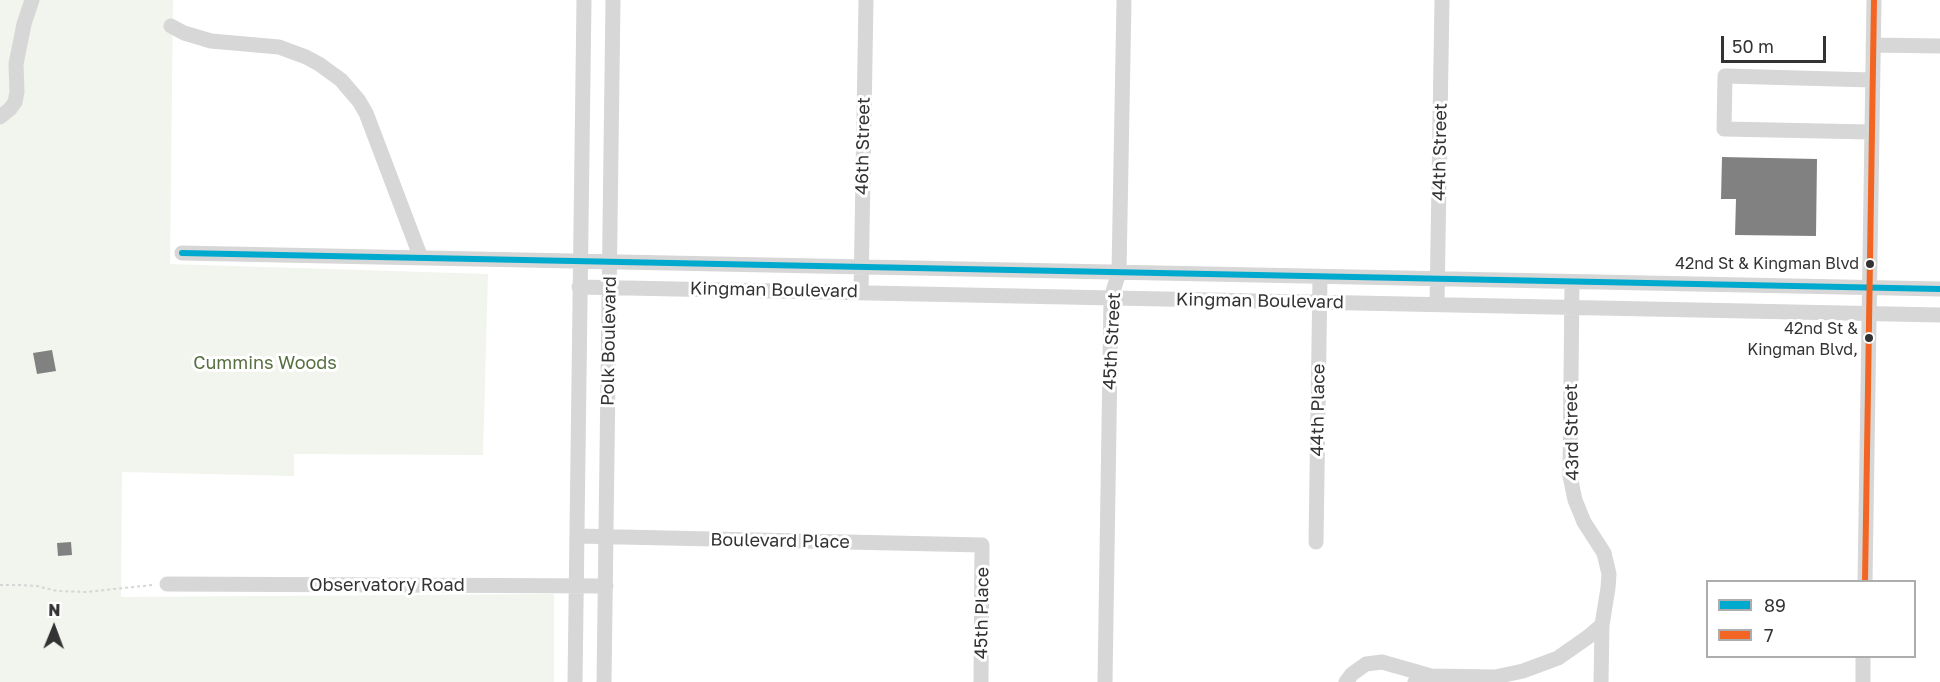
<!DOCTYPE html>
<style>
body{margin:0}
#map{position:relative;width:1940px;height:682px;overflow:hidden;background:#fff;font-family:"Golos Text",sans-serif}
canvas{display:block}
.legend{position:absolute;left:1706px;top:580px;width:210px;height:78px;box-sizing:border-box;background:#fff;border:2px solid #adadad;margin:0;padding:8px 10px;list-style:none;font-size:18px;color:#333}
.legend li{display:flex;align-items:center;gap:12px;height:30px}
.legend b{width:30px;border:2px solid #adadad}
.north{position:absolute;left:24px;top:598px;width:60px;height:60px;-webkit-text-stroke:4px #fff;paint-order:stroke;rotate:1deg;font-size:16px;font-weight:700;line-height:24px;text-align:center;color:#333}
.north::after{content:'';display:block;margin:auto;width:21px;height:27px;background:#333;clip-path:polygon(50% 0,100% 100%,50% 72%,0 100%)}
.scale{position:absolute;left:1721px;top:36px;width:105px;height:27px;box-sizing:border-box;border:3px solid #333;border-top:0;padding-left:8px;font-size:18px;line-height:21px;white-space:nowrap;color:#333;-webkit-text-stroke:4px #fff;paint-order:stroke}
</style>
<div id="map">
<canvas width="1940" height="682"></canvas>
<ul class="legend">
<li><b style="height:8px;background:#00a9ce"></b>89</li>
<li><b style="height:8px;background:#f26522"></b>7</li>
</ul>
<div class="north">N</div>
<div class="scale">50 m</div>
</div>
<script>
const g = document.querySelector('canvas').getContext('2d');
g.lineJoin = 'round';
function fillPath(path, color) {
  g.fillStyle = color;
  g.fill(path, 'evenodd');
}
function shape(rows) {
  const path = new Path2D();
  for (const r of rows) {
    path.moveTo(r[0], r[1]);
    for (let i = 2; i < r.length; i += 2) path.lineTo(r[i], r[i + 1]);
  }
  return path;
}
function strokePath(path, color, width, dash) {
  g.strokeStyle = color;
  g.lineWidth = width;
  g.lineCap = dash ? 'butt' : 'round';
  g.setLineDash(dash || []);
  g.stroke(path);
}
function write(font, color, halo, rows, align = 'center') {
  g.font = font + ' "Golos Text",sans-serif';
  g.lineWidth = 6;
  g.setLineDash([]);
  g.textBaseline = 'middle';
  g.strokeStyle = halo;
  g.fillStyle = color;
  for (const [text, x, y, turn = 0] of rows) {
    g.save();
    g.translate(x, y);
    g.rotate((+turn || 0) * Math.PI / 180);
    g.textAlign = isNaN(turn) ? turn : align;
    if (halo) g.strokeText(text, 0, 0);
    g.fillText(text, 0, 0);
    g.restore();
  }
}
const green = shape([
 [0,0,173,0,170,264,488,274,483,455,294,454,294,476,122,472,121,597,554,594,554,682,0,682]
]);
const building = shape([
 [1722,157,1817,159,1816,236,1735,235,1736,199,1721,199],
 [52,350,56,371,37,374,33,353],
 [71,542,72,555,58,556,57,543]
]);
const path = shape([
 [0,585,20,585,37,586,57,591,86,592,152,585]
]);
const minor = shape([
 [171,26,184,33,211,41,279,47,306,57,319,64,341,80,359,101,366,113,421,258],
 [1873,45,1940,46],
 [0,117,10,109,15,102,17,92,16,64,24,24,32,0],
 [1871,132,1724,129,1725,76,1872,80],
 [182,253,1940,289],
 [1572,282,1570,476,1575,500,1584,522,1604,553,1609,574,1608,588,1602,625,1601,682],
 [579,287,1940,315],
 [861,292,866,0],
 [1437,304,1442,0],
 [577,536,982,545,981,682],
 [1316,542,1320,277],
 [1865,582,1874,0],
 [167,584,606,586],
 [575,682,584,0],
 [604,682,613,0],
 [1105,682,1111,298,1119,272,1124,0],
 [1346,682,1352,674,1366,664,1382,662,1431,676],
 [1415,682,1431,676,1495,677,1523,671,1558,658,1588,637,1602,625],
 [1863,682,1863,656]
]);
const bus1 = shape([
 [182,253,1940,289]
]);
const bus2 = shape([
 [1865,582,1874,0]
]);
const markers = [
 [1870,264,5,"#333"],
 [1869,338,5,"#333"]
];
const busNames = [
 ["42nd St & Kingman Blvd",1859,264],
 ["42nd St &",1858,329],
 ["Kingman Blvd,",1858,350]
];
const streetNames = [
 ["46th Street",863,146,-89],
 ["44th Street",1440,152,-89],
 ["Kingman Boulevard",774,290,1],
 ["Kingman Boulevard",1260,301,1],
 ["Polk Boulevard",609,341,-89],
 ["45th Street",1112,341,-87],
 ["44th Place",1318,410,-89],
 ["43rd Street",1572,432,-91],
 ["Boulevard Place",780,541,1],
 ["Observatory Road",387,585],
 ["45th Place",982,613,-89]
];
const parkNames = [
 ["Cummins Woods",265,363]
];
fillPath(green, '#f1f5ed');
fillPath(building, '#818181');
strokePath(path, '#d6d6d6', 2, [3, 3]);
strokePath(minor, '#d7d7d7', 15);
strokePath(bus1, '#00a9ce', 6);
strokePath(bus2, '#f26522', 6);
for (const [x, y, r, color] of markers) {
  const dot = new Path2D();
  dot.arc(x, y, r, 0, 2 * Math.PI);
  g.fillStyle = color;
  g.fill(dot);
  strokePath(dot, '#fff', 2);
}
write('16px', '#333', '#fff', busNames, 'right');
write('18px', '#333', '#fff', streetNames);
write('18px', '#56703f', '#fff', parkNames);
</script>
